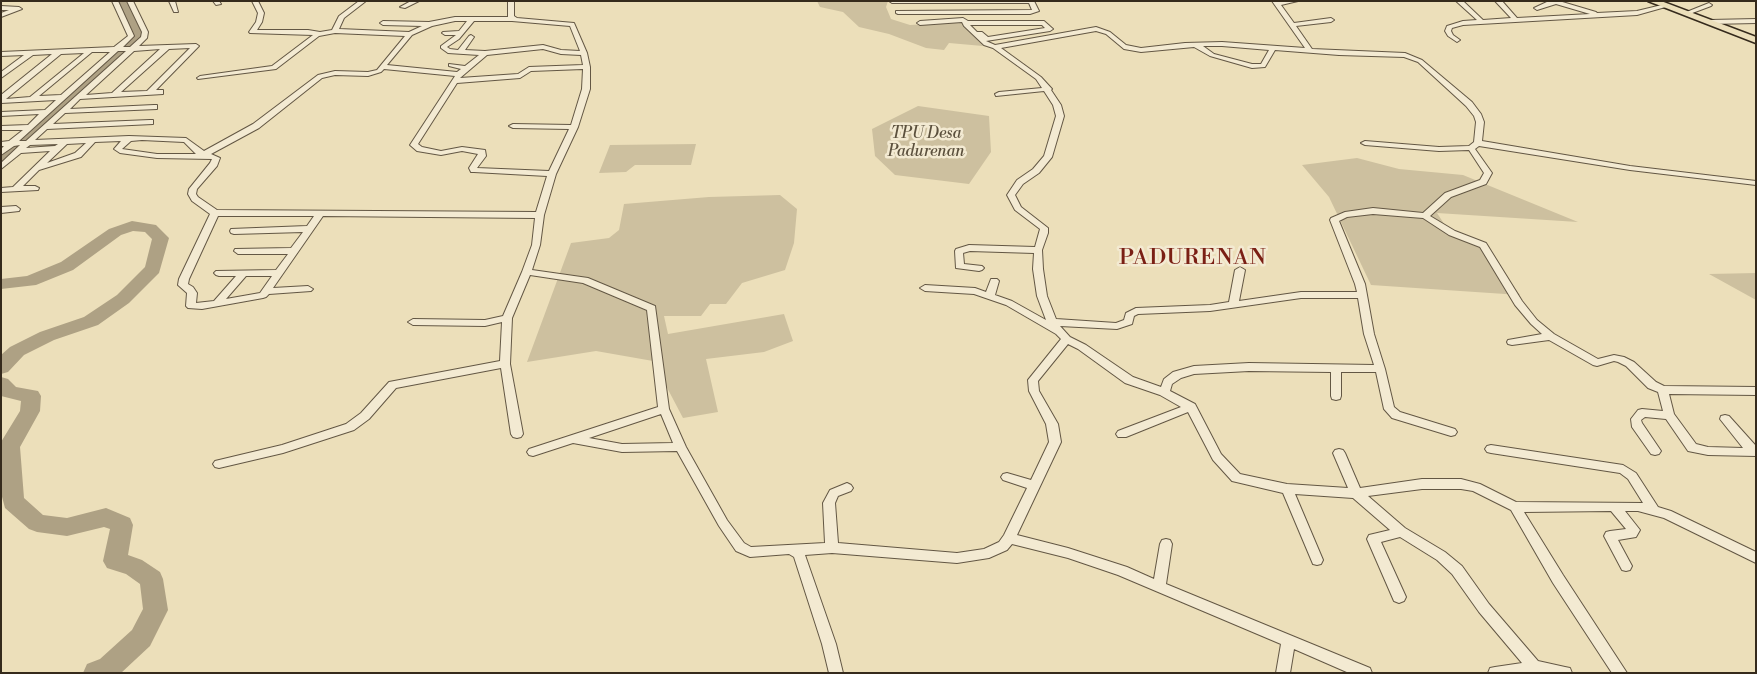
<!DOCTYPE html>
<style>
body{margin:0}
#map{position:relative;width:1757px;height:674px;overflow:hidden;background:#ecdfba;font-family:"Libre Bodoni",serif}
canvas{display:block}
.frame{position:absolute;inset:0;border:2px solid #352a1c;pointer-events:none}
</style>
<div id="map">
<canvas width="1757" height="674"></canvas>
<div class="frame"></div>
</div>
<script>
const g = document.querySelector('canvas').getContext('2d');
g.lineJoin = 'round';
function fillPath(path, color) {
  g.fillStyle = color;
  g.fill(path, 'evenodd');
}
function shape(rows) {
  const path = new Path2D();
  for (const r of rows) {
    path.moveTo(r[0], r[1]);
    for (let i = 2; i < r.length; i += 2) path.lineTo(r[i], r[i + 1]);
  }
  return path;
}
function strokePath(path, color, width, dash) {
  g.strokeStyle = color;
  g.lineWidth = width;
  g.lineCap = dash ? 'butt' : 'round';
  g.setLineDash(dash || []);
  g.stroke(path);
}
function write(font, color, halo, rows, align = 'center') {
  g.font = font + ' "Libre Bodoni",serif';
  g.lineWidth = 5;
  g.setLineDash([]);
  g.textBaseline = 'middle';
  g.strokeStyle = halo;
  g.fillStyle = color;
  for (const [text, x, y, turn = 0] of rows) {
    g.save();
    g.translate(x, y);
    g.rotate((+turn || 0) * Math.PI / 180);
    g.textAlign = isNaN(turn) ? turn : align;
    if (halo) g.strokeText(text, 0, 0);
    g.fillText(text, 0, 0);
    g.restore();
  }
}
const green = shape([
 [817,1,888,1,886,7,891,19,910,25,965,22,994,47,949,43,944,50,926,48,889,34,859,27,843,12,820,7],
 [918,106,989,116,991,152,969,184,895,175,875,156,872,129],
 [696,144,691,165,635,165,626,172,599,173,610,145],
 [1357,158,1399,169,1463,175,1578,222,1437,213,1452,236,1481,246,1520,295,1371,285,1329,197,1302,165],
 [780,195,797,209,794,243,785,270,742,283,726,304,710,304,701,316,664,316,668,334,784,314,793,341,764,352,706,359,718,412,683,418,653,361,596,351,527,362,571,243,609,238,619,230,624,204,709,197],
 [1756,273,1756,300,1709,274]
]);
const river = shape([
 [116,1,128,1,144,35,140,41,6,163,1,164,1,152,132,36,116,1],
 [132,221,156,225,169,238,159,273,129,303,98,325,54,340,24,355,8,372,1,374,1,355,10,347,40,332,84,317,117,295,145,267,152,239,145,232,133,231,121,235,73,270,36,285,1,289,1,279,27,276,61,262,109,229,132,221],
 [1,377,8,379,16,387,38,391,41,396,40,411,20,447,24,498,43,515,67,518,106,508,130,518,133,525,128,555,142,560,160,572,163,579,168,610,150,646,121,673,83,673,87,664,100,659,132,630,143,609,140,584,126,574,107,568,103,561,110,529,104,527,67,536,37,532,29,529,5,508,1,493,1,442,20,411,21,401,1,396,1,377]
]);
const minor = shape([
 [112,1,118,1,134,36,123,47,130,47,141,37,142,32,127,1,133,1,148,32,147,38,139,46,196,44,199,46,156,90,163,90,163,94,80,99,70,109,154,105,157,105,157,109,65,113,53,124,150,120,153,120,153,124,47,129,35,140,129,136,186,138,204,151,253,124,318,75,335,71,368,72,377,70,405,36,335,33,319,36,276,69,198,79,197,78,200,76,272,66,313,35,250,33,249,32,256,22,258,13,252,1,258,1,264,13,262,22,257,30,308,30,320,32,332,30,339,16,359,1,366,1,344,18,339,29,409,32,422,26,383,25,380,23,383,21,429,22,455,17,508,17,508,1,514,1,514,16,517,18,574,23,587,53,590,67,590,89,578,127,556,174,544,215,540,245,532,270,588,278,655,306,669,409,686,447,727,520,744,543,751,547,825,543,823,503,830,490,847,483,851,485,853,488,851,491,838,496,835,503,838,543,957,553,984,549,999,542,1004,535,1027,488,1003,480,1001,477,1003,474,1007,473,1031,480,1049,442,1046,424,1029,391,1028,380,1061,339,1056,334,1006,305,974,294,925,291,920,288,925,285,975,288,986,292,991,279,997,279,999,281,995,295,1012,301,1046,320,1037,296,1033,269,1034,253,970,251,963,253,964,264,982,266,984,268,982,270,979,271,956,268,955,251,956,249,969,245,1035,247,1040,229,1015,210,1007,195,1017,180,1033,169,1044,156,1056,116,1053,105,1044,91,996,96,995,94,999,92,1042,88,1036,79,993,48,984,45,964,26,962,22,920,25,917,23,920,21,963,18,968,21,1044,21,1053,29,1050,31,986,41,995,45,1096,27,1110,32,1126,45,1141,48,1185,43,1222,42,1305,48,1272,1,1298,1,1281,5,1294,23,1331,18,1334,20,1331,22,1296,26,1312,49,1405,53,1422,60,1472,102,1481,114,1484,122,1482,141,1630,166,1756,181,1756,185,1630,170,1479,146,1475,149,1492,173,1486,184,1451,197,1430,216,1455,231,1486,243,1522,301,1537,320,1554,334,1598,359,1614,355,1624,357,1634,362,1656,382,1664,386,1756,387,1756,395,1669,394,1674,414,1696,444,1708,447,1743,448,1720,419,1721,416,1725,415,1729,416,1756,446,1756,456,1708,455,1688,451,1666,419,1645,417,1641,420,1642,423,1661,451,1659,454,1655,455,1651,454,1632,427,1631,419,1638,410,1642,409,1663,411,1658,392,1648,388,1626,366,1618,362,1614,361,1597,366,1593,365,1549,340,1512,345,1508,344,1507,342,1508,340,1542,334,1531,324,1515,305,1480,247,1449,235,1423,218,1373,214,1347,217,1339,221,1365,284,1374,334,1385,369,1394,407,1400,412,1455,429,1457,432,1455,435,1451,436,1392,418,1384,409,1376,372,1341,372,1341,396,1340,399,1336,400,1332,399,1331,396,1331,372,1249,371,1194,374,1181,378,1172,384,1170,391,1195,404,1221,454,1240,474,1287,484,1348,488,1333,453,1335,450,1339,449,1343,450,1345,453,1360,488,1422,479,1461,479,1480,484,1516,502,1643,503,1628,479,1620,473,1491,453,1487,452,1485,449,1487,446,1491,445,1623,465,1636,473,1658,507,1671,511,1756,552,1756,563,1664,518,1638,511,1625,511,1640,530,1636,537,1618,540,1632,566,1630,570,1626,571,1622,570,1604,536,1606,532,1610,531,1626,529,1611,511,1524,512,1563,575,1627,673,1612,673,1553,583,1511,510,1473,491,1461,489,1422,489,1368,496,1405,528,1445,552,1462,566,1489,604,1538,661,1565,667,1570,668,1572,673,1488,673,1490,668,1495,667,1522,663,1479,612,1452,574,1437,560,1400,537,1381,542,1406,597,1404,601,1399,603,1394,601,1367,539,1369,535,1390,530,1353,498,1295,494,1323,560,1321,564,1317,565,1313,564,1283,493,1232,481,1213,460,1188,412,1126,437,1118,437,1116,434,1118,431,1181,407,1160,395,1125,383,1078,349,1068,344,1038,381,1039,391,1058,424,1061,442,1017,535,1068,548,1127,567,1154,579,1160,544,1162,540,1166,539,1170,540,1172,544,1166,584,1370,668,1372,673,1349,673,1294,649,1290,673,1276,673,1281,644,1118,575,1068,558,1012,544,1007,550,989,558,957,563,832,553,805,555,836,644,843,673,829,673,822,644,794,557,789,554,750,557,736,551,719,526,677,451,622,452,573,443,533,456,529,455,527,452,529,449,658,407,647,310,583,283,530,275,512,318,510,364,523,434,521,437,517,438,513,437,511,434,501,368,396,388,369,419,354,430,283,453,219,468,215,467,213,464,215,461,282,445,346,424,361,413,389,382,500,361,502,322,485,326,413,325,408,322,413,319,485,320,503,316,522,272,532,245,535,218,323,216,273,288,308,286,313,289,311,291,269,294,266,297,263,298,202,309,188,308,186,306,187,293,178,285,179,279,210,214,192,201,188,194,189,189,210,163,212,159,157,158,120,153,114,149,121,141,95,142,81,157,39,170,23,186,35,186,39,188,38,190,1,192,1,188,13,187,50,151,21,153,1,169,1,163,20,145,14,146,1,155,1,149,4,146,1,146,1,142,9,141,23,130,1,130,1,126,28,125,39,114,1,116,1,112,45,110,56,100,1,103,1,95,52,54,33,55,1,78,1,72,24,55,1,56,1,52,114,47,128,36,112,1],
 [455,21,467,21,459,31,443,32,442,33,445,35,456,35,441,46,441,48,448,53,479,55,465,66,449,64,449,66,461,69,457,72,387,65,412,35,432,26,455,21],
 [474,21,512,21,570,26,580,51,561,50,543,45,485,51,465,50,474,37,471,35,469,36,458,50,450,49,447,47,459,39,474,21],
 [970,25,1042,25,1045,28,988,37,982,32,977,32,970,25],
 [1096,31,1106,34,1124,49,1141,52,1194,47,1210,56,1252,68,1265,67,1275,50,1339,55,1404,57,1418,62,1466,106,1474,116,1476,122,1474,142,1469,146,1439,147,1365,141,1361,143,1365,145,1439,151,1469,150,1484,173,1480,180,1445,193,1423,213,1373,208,1345,212,1331,218,1330,220,1355,284,1357,292,1301,292,1239,301,1245,270,1240,267,1235,270,1229,302,1210,305,1136,308,1126,313,1124,320,1116,323,1056,319,1047,296,1043,269,1042,250,1048,233,1048,228,1021,207,1015,195,1023,184,1039,173,1052,157,1064,116,1061,105,1051,90,1052,89,1041,77,1001,48,1096,31],
 [1203,46,1222,46,1269,50,1261,64,1252,64,1214,54,1203,46],
 [190,48,147,91,121,92,169,49,190,48],
 [160,49,112,93,86,95,134,51,160,49],
 [543,49,561,54,581,55,583,65,529,67,518,74,460,78,487,55,543,49],
 [118,51,126,51,26,141,19,141,118,51],
 [92,52,110,52,61,95,39,96,92,52],
 [84,53,30,97,6,99,61,54,84,53],
 [384,69,455,76,410,145,417,151,441,155,462,151,478,154,469,168,471,172,474,172,547,176,536,212,217,210,198,197,196,194,197,189,217,166,220,158,211,154,259,128,322,78,335,75,368,76,381,72,384,69],
 [583,69,582,89,571,125,513,124,509,126,513,128,569,129,549,171,477,168,486,156,485,150,462,147,441,151,422,147,418,144,457,83,520,78,531,71,583,69],
 [142,140,184,142,196,154,157,154,122,149,131,141,142,140],
 [86,143,75,153,47,163,67,144,86,143],
 [58,144,55,146,26,148,30,145,58,144],
 [218,216,314,216,307,226,231,229,230,231,231,233,234,234,303,232,291,248,235,249,234,251,238,254,288,254,276,270,216,271,214,273,216,275,219,276,236,276,214,301,196,303,197,293,193,287,188,284,189,279,218,216],
 [246,276,272,276,260,293,226,299,246,276],
 [1301,298,1358,298,1364,334,1374,365,1249,363,1194,366,1173,372,1164,379,1161,387,1133,377,1086,345,1070,337,1060,326,1117,329,1132,324,1134,316,1138,314,1210,311,1301,298],
 [661,414,673,443,622,444,589,438,661,414],
 [169,1,175,1,178,12,174,12,169,1],
 [213,1,219,1,221,4,216,5,213,1],
 [411,1,419,1,405,8,400,7,411,1],
 [889,1,1034,1,1039,11,1030,14,898,14,896,13,896,11,1032,10,1029,3,892,3,889,1],
 [1456,1,1463,1,1483,20,1511,18,1495,1,1502,1,1517,18,1590,14,1556,4,1537,10,1534,8,1549,1,1559,1,1596,12,1597,13,1637,11,1666,4,1669,6,1637,15,1463,25,1452,28,1451,31,1453,35,1460,40,1457,42,1448,36,1445,31,1447,26,1463,21,1477,20,1456,1],
 [1709,3,1712,5,1711,6,1687,15,1684,13,1709,3],
 [1,6,19,7,22,9,1,17,1,13,9,10,1,10,1,6],
 [1756,19,1756,23,1710,24,1707,22,1710,20,1756,19],
 [16,206,20,209,19,211,1,213,1,207,16,206]
]);
const primary = shape([
 [1648,1,1661,1,1756,37,1756,43,1648,1]
]);
const farParknames = [
 ["TPU Desa",926,134],
 ["Padurenan",926,152]
];
const quarterNames = [
 ["PADURENAN",1193,259]
];
fillPath(green, '#cdc09f');
fillPath(river, '#aea184');
strokePath(minor, '#635744', 2);
strokePath(primary, '#352a1c', 3);
fillPath(minor, '#f3ead2');
fillPath(primary, '#ecdfba');
write('italic 16px', '#5b503d', '#f3ead2', farParknames);
g.letterSpacing = '1px';
write('22px', '#7a1f14', '#f3ead2', quarterNames);
g.letterSpacing = '0px';
</script>
